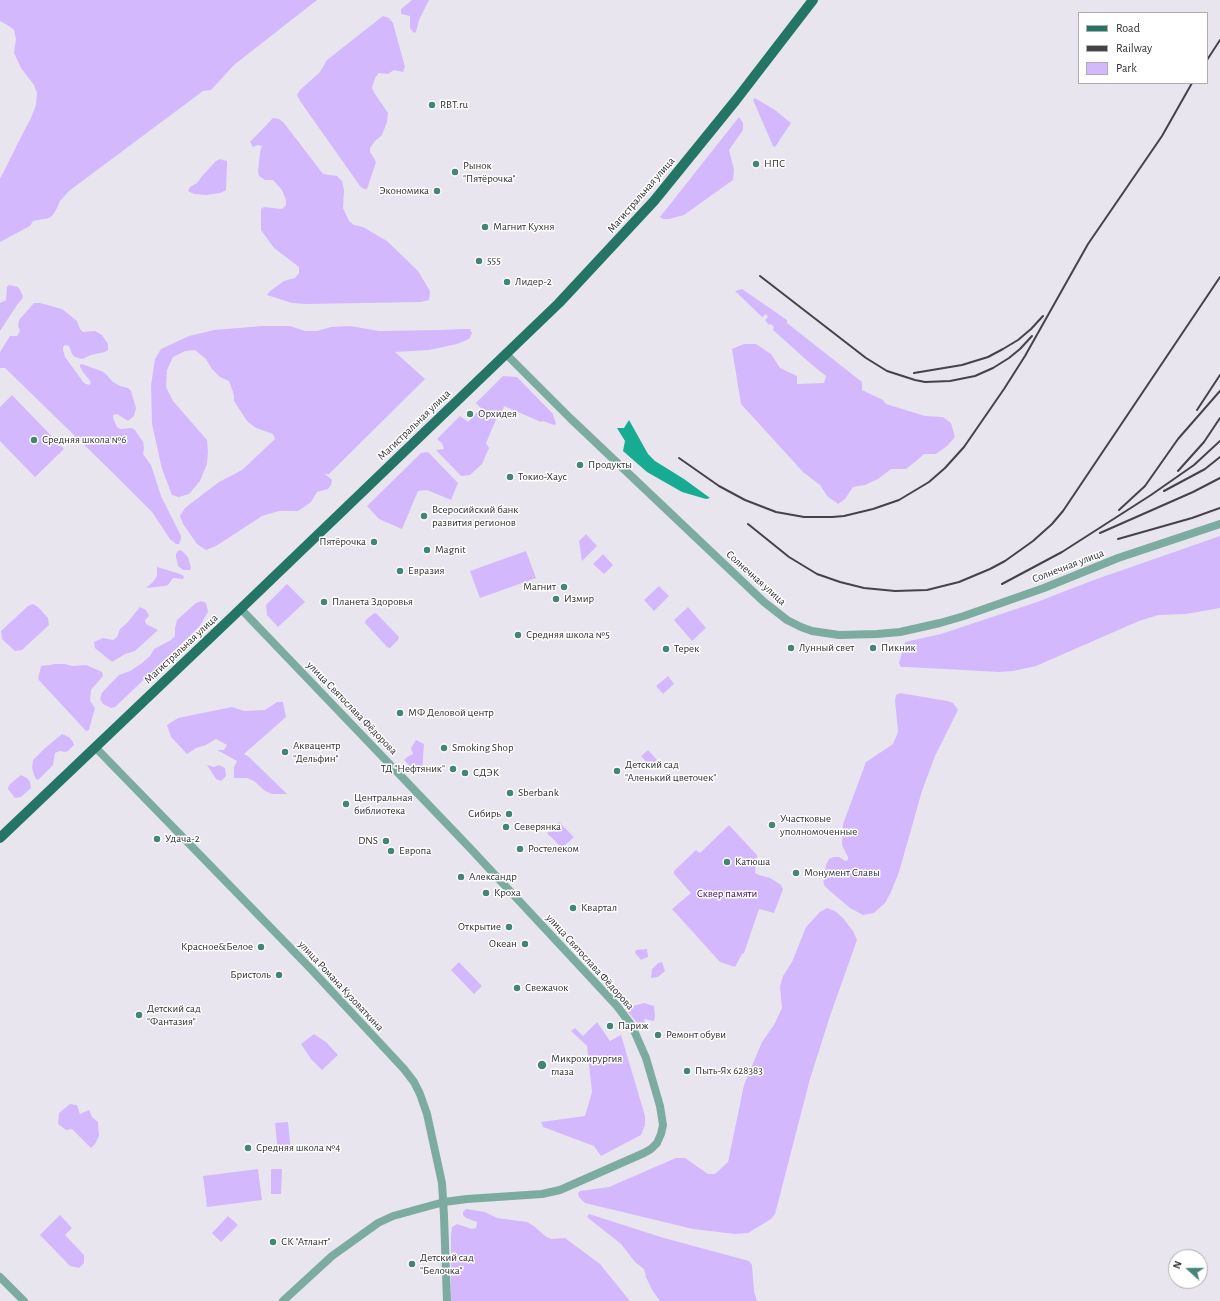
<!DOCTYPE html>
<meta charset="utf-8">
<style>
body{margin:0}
#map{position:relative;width:1220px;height:1301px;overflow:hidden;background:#e9e5ef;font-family:"Alegreya Sans",sans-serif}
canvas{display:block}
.legend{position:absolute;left:1078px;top:12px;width:130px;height:72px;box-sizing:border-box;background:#fff;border:1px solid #adadae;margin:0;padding:5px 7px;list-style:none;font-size:12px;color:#323134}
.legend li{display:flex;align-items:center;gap:8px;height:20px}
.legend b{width:20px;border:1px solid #adadae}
.north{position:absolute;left:1168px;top:1249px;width:40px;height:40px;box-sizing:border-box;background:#fff;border:1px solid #adadae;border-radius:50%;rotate:291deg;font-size:11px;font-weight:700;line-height:16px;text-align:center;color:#323134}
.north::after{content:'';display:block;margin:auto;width:14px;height:18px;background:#448576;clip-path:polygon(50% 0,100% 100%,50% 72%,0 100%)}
</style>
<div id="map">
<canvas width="1220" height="1301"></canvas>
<ul class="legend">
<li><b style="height:5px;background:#247565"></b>Road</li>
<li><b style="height:5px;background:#444347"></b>Railway</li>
<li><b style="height:11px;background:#d4b8fe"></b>Park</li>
</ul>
<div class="north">N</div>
</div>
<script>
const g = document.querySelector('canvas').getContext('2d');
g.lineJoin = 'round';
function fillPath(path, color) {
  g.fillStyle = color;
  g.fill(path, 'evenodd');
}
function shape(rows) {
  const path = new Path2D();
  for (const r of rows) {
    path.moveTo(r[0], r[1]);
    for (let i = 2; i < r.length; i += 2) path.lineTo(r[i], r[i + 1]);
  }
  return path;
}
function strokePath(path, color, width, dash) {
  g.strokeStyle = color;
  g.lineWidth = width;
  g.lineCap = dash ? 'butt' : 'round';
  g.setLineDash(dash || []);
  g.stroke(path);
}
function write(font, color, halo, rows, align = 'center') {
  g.font = font + ' "Alegreya Sans",sans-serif';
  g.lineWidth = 3;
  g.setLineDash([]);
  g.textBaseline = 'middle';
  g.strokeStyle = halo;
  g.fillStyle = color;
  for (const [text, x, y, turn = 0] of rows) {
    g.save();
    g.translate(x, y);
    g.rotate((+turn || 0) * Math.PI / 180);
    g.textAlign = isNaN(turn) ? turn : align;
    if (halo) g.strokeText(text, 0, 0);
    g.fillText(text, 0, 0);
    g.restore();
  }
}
const green = shape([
 [0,0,317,0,234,65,211,90,203,91,69,191,60,201,57,208,53,215,49,218,33,221,30,226,0,242,0,179,24,131,31,118,36,105,37,93,34,85,21,68,14,53,16,39,14,30,9,26,0,21],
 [412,0,429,0,419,20,416,32,414,33,410,28,410,16,401,14,401,9],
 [383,16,389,18,393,23,405,67,403,72,394,70,388,74,379,73,375,78,372,88,375,94,388,113,387,122,382,135,375,141,370,148,370,152,374,158,376,162,367,189,364,189,360,186,300,101,297,95,300,90,320,72,327,60],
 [755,98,775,110,791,123,775,147,773,146,753,100],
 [739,117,743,123,743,130,729,150,734,170,733,180,684,215,669,219,663,219,660,217],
 [273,118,279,119,284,123,323,174,337,176,342,181,344,190,343,208,349,221,354,225,363,227,387,241,418,271,430,291,429,300,421,302,307,304,292,303,267,295,270,291,284,281,295,278,299,273,299,267,274,248,261,230,261,209,264,207,282,209,286,205,286,200,282,190,273,180,265,180,259,176,258,172,260,152,262,146,258,145,253,147,250,142],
 [220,159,227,161,227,164,226,190,220,193,206,195,194,194,188,191,190,187,197,183,203,175,216,161],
 [9,285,18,287,20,290,23,296,22,299,17,305,0,331,0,303,6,300,7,287],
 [742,289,787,320,787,323,862,382,862,390,883,400,886,404,925,416,943,417,951,423,955,437,947,446,936,454,924,454,915,462,906,469,891,469,878,479,865,485,853,487,845,499,838,504,827,496,820,485,803,472,741,404,732,349,744,344,756,344,771,354,780,368,797,376,797,384,824,383,826,376,811,364,773,330,774,327,771,324,769,325,765,320,768,317,766,314,762,317,735,291],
 [34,303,40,303,62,309,77,321,80,329,83,332,95,331,102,335,108,344,108,350,105,352,91,355,82,359,75,357,72,354,69,346,65,345,63,347,63,350,65,357,84,383,89,385,91,382,83,372,80,367,80,365,82,364,101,371,105,373,113,382,120,386,128,388,131,391,136,408,134,416,128,421,117,414,113,415,113,418,117,427,120,429,132,428,135,430,143,442,144,448,143,454,151,465,161,496,181,536,181,539,179,544,176,544,170,539,152,512,111,471,5,368,0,368,0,352,10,336,17,336,20,331,18,326,19,320],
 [262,326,290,326,305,331,317,331,331,327,350,326,379,331,440,330,465,329,470,329,472,333,469,339,457,344,429,350,395,352,425,379,329,474,325,474,332,480,331,485,328,489,317,492,311,502,304,507,298,511,279,511,262,516,216,546,206,550,197,544,183,524,180,516,185,508,219,482,242,470,275,439,273,434,256,428,247,421,234,401,234,395,229,381,220,377,212,369,206,359,195,350,185,351,173,357,167,370,166,387,173,401,207,440,208,451,207,464,200,481,189,494,179,497,172,495,162,469,152,424,151,385,155,359,161,349,189,336,214,330],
 [503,376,517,377,553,414,556,424,554,425,543,421,541,422,504,406,502,413,498,415,486,443,489,448,482,464,470,475,461,476,436,450,444,449,442,443,437,439,460,416,468,422,481,408,476,403],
 [12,395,64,449,35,477,0,441,0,407],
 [428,452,458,483,451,500,427,490,418,491,402,529,379,519,367,506,421,453],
 [586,534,597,546,582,561,579,541],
 [1220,536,1220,608,1186,614,1158,615,1139,621,1036,666,1013,671,999,672,907,667,901,667,899,663,905,642,941,634,1037,602,1091,581],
 [181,550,188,557,191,568,190,570,183,570,178,566,176,557,176,554,178,551],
 [526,551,536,578,480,598,470,571],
 [603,554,613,565,604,574,593,564],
 [157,567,180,574,184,576,183,579,173,578,168,585,164,586,146,588,153,582,157,576],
 [287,584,305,602,278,627,267,615,266,605],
 [659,586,669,596,654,611,644,600],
 [202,601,206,603,208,612,199,627,115,707,111,708,103,704,100,699,102,693,110,684,119,675,130,671,142,663,150,656,154,649,171,640,175,636,175,628,177,620,196,603],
 [33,604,38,607,48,618,49,625,22,650,15,651,2,639,1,631,28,606],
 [140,607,146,610,149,616,145,620,146,624,158,630,135,651,125,654,112,662,95,648,94,642,103,638,113,640,117,637,120,629,127,623],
 [688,607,706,628,692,641,674,620],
 [376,613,399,637,398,640,390,648,387,647,365,623,366,620,373,614],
 [56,664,65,664,72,666,86,665,102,672,103,676,91,690,90,701,95,708,89,730,86,731,38,679,41,666],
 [668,676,674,684,663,694,656,686],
 [900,693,947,701,953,703,958,710,935,756,922,791,899,872,891,892,885,903,874,913,863,915,850,908,831,892,824,885,823,877,826,865,829,859,834,857,839,857,845,861,848,860,848,857,842,845,843,824,866,762,893,744,898,732,895,700,896,695],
 [277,702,283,702,286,717,244,754,249,757,287,794,272,794,265,791,254,781,247,778,234,778,234,767,237,761,217,750,224,750,227,745,216,739,206,745,196,748,187,754,171,737,167,725,178,718,232,707,244,711,265,710],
 [62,734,69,737,73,742,74,745,68,751,66,752,60,751,55,753,53,765,38,780,35,778,32,768,33,760,45,748],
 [416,740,424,744,422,771,419,772,413,769,404,760,407,757,413,754,411,748],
 [648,750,659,762,652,768,641,756],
 [207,765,214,767,219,765,225,768,226,776,221,781,216,779],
 [21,775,27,778,30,782,31,788,21,797,15,798,8,789,9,785],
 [559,822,574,837,562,848,547,833],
 [729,825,757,855,755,873,759,875,770,878,781,885,783,889,774,913,759,909,744,953,742,954,735,967,720,962,672,909,691,893,674,874,674,871,696,850,700,853],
 [827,908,835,911,843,918,853,931,857,940,830,1016,810,1079,775,1214,771,1219,748,1233,735,1234,693,1229,585,1203,579,1197,578,1193,580,1191,609,1187,676,1158,685,1158,708,1174,715,1174,728,1162,744,1085,762,1042,774,1025,782,1008,780,986,783,976,792,962,806,927,820,912],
 [647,949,648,957,641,960,635,953,636,950],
 [459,962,482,986,474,994,451,970],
 [662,962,665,971,658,977,651,978,652,969,658,963],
 [644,1003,654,1006,655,1016,654,1021,644,1019,646,1026,639,1025,628,1012,633,1006],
 [597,1022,610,1041,621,1035,645,1116,645,1125,641,1135,601,1156,594,1146,543,1127,541,1122,585,1116,592,1092,587,1046,571,1031,575,1028,583,1036],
 [314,1034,326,1042,338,1055,322,1070,311,1059,301,1044],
 [70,1104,77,1105,80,1114,89,1110,92,1117,98,1122,99,1136,95,1144,91,1148,72,1129,66,1130,58,1124,59,1113],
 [288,1122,291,1152,278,1153,275,1123],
 [258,1169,262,1200,207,1207,203,1176],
 [271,1169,282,1169,281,1194,271,1194],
 [466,1209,485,1212,497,1218,527,1222,534,1226,545,1236,551,1239,565,1238,600,1264,630,1301,451,1301,451,1235,452,1227,457,1224,472,1229,476,1228,477,1222,466,1218,463,1215,463,1212],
 [589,1214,664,1238,749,1261,752,1265,754,1291,757,1301,660,1301,652,1290,646,1277,644,1269,635,1262,621,1244,587,1217],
 [60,1215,72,1228,65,1235,84,1255,84,1263,79,1268,70,1266,40,1235],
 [228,1216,238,1225,221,1242,212,1233]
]);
const water = shape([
 [629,420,648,454,655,461,684,479,710,498,706,499,682,492,647,472,623,451,625,441,617,428,624,428]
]);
const minor = shape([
 [506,354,570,418,764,602,787,620,801,627,812,631,839,635,877,634,900,632,940,623,964,616,1044,588,1118,558,1220,524],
 [241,609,469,847,617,1006,632,1026,646,1058,660,1106,663,1125,661,1134,657,1143,651,1149,644,1153,560,1190,542,1194,467,1199,444,1202,393,1216,378,1223,332,1256,283,1301],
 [95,747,309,967,404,1069,414,1082,420,1094,427,1114,442,1183,444,1216,447,1301],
 [0,1277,24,1301]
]);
const major = shape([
 [0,838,230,619,559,303,654,201,736,100,813,0]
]);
const rail = shape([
 [1207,60,1220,40],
 [760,276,866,358,887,371,915,380,925,382,950,381,975,376,993,368,1009,358,1020,349,1032,336],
 [914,373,962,365,988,357,1003,349,1018,340,1031,329,1043,316],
 [1197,410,1220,375],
 [679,458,719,486,745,500,776,512,804,517,832,517,844,516,873,509,899,500,929,482,945,468,964,447,1004,389,1025,356,1088,244,1162,136,1192,83],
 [1178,471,1204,442,1220,418],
 [1164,491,1205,469,1220,457],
 [1119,510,1145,486,1178,439,1220,391],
 [748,524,789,557,817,574,840,582,864,588,895,591,927,590,959,582,990,569,1005,561,1033,541,1052,524,1063,511,1220,277],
 [1100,533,1193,492,1220,478],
 [1118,539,1192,518,1220,508],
 [1002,584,1062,552,1151,495,1194,465,1220,441]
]);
const markers = [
 [432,105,4,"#448576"],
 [756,164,4,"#448576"],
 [455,172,4,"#448576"],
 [437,191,4,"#448576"],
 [485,227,4,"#448576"],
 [479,261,4,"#448576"],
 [507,282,4,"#448576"],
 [470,414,4,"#448576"],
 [34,440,4,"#448576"],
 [580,465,4,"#448576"],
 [510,477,4,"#448576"],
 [424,516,4,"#448576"],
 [374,542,4,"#448576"],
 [427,550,4,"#448576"],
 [400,571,4,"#448576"],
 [564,587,4,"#448576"],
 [556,599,4,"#448576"],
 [324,602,4,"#448576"],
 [518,635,4,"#448576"],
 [791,648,4,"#448576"],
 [873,648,4,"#448576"],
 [666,649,4,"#448576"],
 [400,713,4,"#448576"],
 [444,748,4,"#448576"],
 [285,752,4,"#448576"],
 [453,769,4,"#448576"],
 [617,771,4,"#448576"],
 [465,773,4,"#448576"],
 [510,793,4,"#448576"],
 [346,804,4,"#448576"],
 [509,814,4,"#448576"],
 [772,825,4,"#448576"],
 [506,827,4,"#448576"],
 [157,839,4,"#448576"],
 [386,841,4,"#448576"],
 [520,849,4,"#448576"],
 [391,851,4,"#448576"],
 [727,862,4,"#448576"],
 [796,873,4,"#448576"],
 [461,877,4,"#448576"],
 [486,893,4,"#448576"],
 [573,908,4,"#448576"],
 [509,927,4,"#448576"],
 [525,944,4,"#448576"],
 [261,947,4,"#448576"],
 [279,975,4,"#448576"],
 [517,988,4,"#448576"],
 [139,1015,4,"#448576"],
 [610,1026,4,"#448576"],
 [658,1035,4,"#448576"],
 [542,1065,5,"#448576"],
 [687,1071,4,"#448576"],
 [248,1148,4,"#448576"],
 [273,1242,4,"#448576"],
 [412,1264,4,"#448576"]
];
const poiNames = [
 ["RBT.ru",440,105],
 ["НПС",764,164],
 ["Рынок",463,166],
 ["\"Пятёрочка\"",463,179],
 ["Экономика",429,191,"right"],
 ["Магнит Кухня",493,227],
 ["555",487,261],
 ["Лидер-2",515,282],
 ["Орхидея",478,414],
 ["Средняя школа №6",42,440],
 ["Продукты",588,465],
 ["Токио-Хаус",518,477],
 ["Всеросийский банк",432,510],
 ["развития регионов",432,523],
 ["Пятёрочка",366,542,"right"],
 ["Magnit",435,550],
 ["Евразия",408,571],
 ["Магнит",556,587,"right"],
 ["Измир",564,599],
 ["Планета Здоровья",332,602],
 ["Средняя школа №5",526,635],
 ["Лунный свет",799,648],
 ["Пикник",881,648],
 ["Терек",674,649],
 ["МФ Деловой центр",408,713],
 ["Аквацентр",293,746],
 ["\"Дельфин\"",293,759],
 ["Smoking Shop",452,748],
 ["Детский сад",625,765],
 ["\"Аленький цветочек\"",625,778],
 ["ТД \"Нефтяник\"",445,769,"right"],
 ["СДЭК",473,773],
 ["Sberbank",518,793],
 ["Центральная",354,798],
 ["библиотека",354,811],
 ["Сибирь",501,814,"right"],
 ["Участковые",780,819],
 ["уполномоченные",780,832],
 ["Северянка",514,827],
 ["Удача-2",165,839],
 ["DNS",378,841,"right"],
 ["Ростелеком",528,849],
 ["Европа",399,851],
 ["Катюша",735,862],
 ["Монумент Славы",804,873],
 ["Александр",469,877],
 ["Кроха",494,893],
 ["Квартал",581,908],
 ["Открытие",501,927,"right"],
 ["Океан",517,944,"right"],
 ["Красное&Белое",253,947,"right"],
 ["Бристоль",271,975,"right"],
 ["Свежачок",525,988],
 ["Детский сад",147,1009],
 ["\"Фантазия\"",147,1022],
 ["Париж",618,1026],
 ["Ремонт обуви",666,1035],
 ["Микрохирургия",551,1059],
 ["глаза",551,1072],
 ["Пыть-Ях 628383",695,1071],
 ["Средняя школа №4",256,1148],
 ["СК \"Атлант\"",281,1242],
 ["Детский сад",420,1258],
 ["\"Белочка\"",420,1271]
];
const streetNames = [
 ["Магистральная улица",641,195,-49],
 ["Магистральная улица",414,425,-44],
 ["Солнечная улица",1068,566,-21],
 ["Солнечная улица",756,578,42],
 ["Магистральная улица",181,649,-43],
 ["улица Святослава Фёдорова",352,708,46],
 ["улица Святослава Фёдорова",590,962,48],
 ["улица Романа Кузоваткина",341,986,47]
];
const parkNames = [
 ["Сквер памяти",727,894]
];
fillPath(green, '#d4b8fe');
fillPath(water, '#17ac92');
strokePath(minor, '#7caca0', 8);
strokePath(major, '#247565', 10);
strokePath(rail, '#444347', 2);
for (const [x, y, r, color] of markers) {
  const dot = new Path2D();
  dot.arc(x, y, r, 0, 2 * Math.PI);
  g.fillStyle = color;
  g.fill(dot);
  strokePath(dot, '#fff', 1.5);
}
write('11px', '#323134', '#fff', poiNames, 'left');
write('11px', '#323134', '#fff', streetNames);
write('11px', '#410b6d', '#fff', parkNames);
</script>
